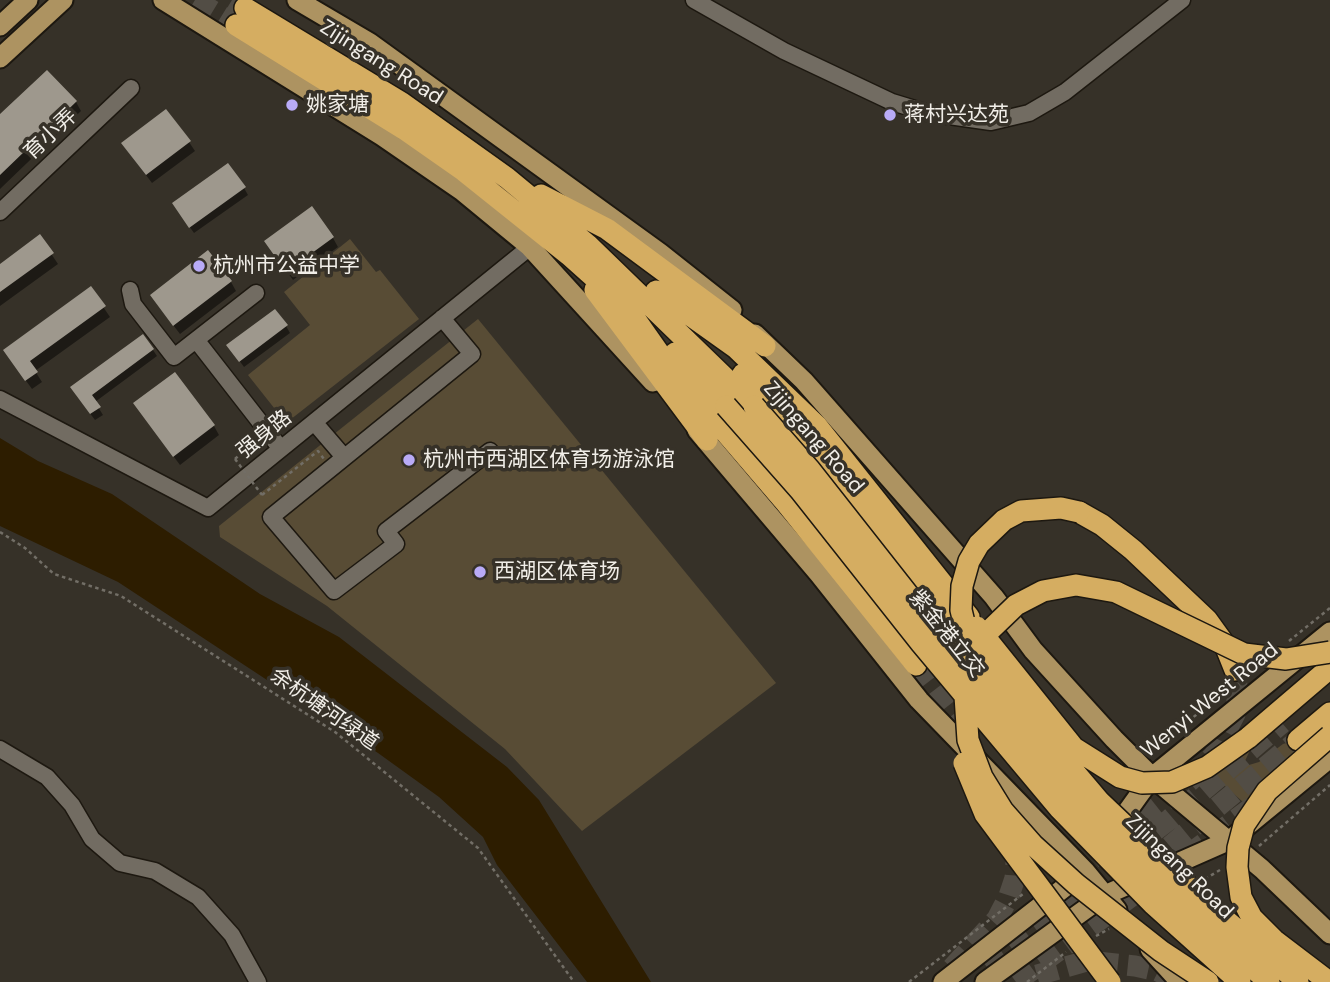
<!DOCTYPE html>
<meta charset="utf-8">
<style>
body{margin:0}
canvas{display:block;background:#363128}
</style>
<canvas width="1330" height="982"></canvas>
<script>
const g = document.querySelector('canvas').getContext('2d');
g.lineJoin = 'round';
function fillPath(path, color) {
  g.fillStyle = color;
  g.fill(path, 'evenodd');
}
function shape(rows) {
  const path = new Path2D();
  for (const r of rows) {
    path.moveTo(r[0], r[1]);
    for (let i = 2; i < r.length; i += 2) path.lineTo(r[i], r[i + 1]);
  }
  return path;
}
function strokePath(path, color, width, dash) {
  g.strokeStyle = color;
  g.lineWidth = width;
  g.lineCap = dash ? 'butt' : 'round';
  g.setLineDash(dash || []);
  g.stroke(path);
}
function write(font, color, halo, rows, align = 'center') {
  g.font = font + ' "DM Sans","Noto Sans SC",sans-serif';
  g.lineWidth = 7;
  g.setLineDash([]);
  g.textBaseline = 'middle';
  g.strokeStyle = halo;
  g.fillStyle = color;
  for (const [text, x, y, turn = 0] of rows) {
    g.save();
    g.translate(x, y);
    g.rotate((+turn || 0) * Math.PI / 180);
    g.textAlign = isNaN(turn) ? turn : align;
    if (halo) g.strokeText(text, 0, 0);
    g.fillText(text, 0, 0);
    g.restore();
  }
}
const green = shape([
 [350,239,376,272,380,270,419,319,286,423,248,375,310,325,284,292],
 [478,319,776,683,582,831,505,749,327,606,220,537,219,526],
 [1330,730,1243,802,1208,771,1251,748,1245,761,1249,765,1259,762,1283,744]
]);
const water = shape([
 [0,438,38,461,112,494,260,594,339,637,507,767,539,800,651,982,587,982,497,865,483,837,439,797,378,753,118,582,0,526]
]);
const shadow = shape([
 [76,102,81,111,0,189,0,117],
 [189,142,195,151,152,183,129,153],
 [244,188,248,195,194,233,178,211],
 [40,237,58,264,0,306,0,266],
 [333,238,338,247,293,280,272,251],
 [231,282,236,291,180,334,157,304],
 [91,289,110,317,35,371,42,382,32,389,11,360],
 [286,326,290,333,244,367,233,352],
 [153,350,157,356,95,402,103,415,95,420,76,395],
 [141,413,214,426,219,435,180,465]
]);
const building = shape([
 [47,70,77,101,0,175,0,114],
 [166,109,191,141,146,175,121,143],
 [228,163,246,187,189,228,172,203],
 [312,206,334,237,286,272,264,241],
 [40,234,54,253,0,292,0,264],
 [208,250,232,281,173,326,150,295],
 [91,286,106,306,30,361,38,372,25,381,3,350],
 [275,309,288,325,239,362,226,345],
 [143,334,154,349,92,395,101,407,90,414,70,387],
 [175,372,215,425,173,457,133,403]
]);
const highwayTunnel = shape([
 [195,0,236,25],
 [232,0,245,8],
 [916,665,972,738],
 [1187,856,1259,802],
 [1146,866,1298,740],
 [1068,878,1191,780,1214,755,1235,714,1238,694,1235,670],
 [983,962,1170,819,1282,723],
 [952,968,997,919,1009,896,1015,878,1017,847],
 [1037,975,1087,961,1135,966,1158,971,1180,982],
 [1016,982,1152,881]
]);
const path = shape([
 [235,459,250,445],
 [262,495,318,451,324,459],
 [0,532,25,548,54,574,121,596,335,732,478,848,574,982],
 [1289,641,1330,608],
 [1150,752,1232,686],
 [1259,846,1330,785],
 [1205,879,1220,870],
 [1096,936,1109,929],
 [909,982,1023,894],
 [1027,982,1066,952]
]);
const minor = shape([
 [694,0,784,51,892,102,928,113,991,122,1029,113,1065,92,1182,0],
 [0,212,131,88],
 [130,290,133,304,174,357,256,293],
 [442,318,472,354,271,517,334,591,396,544,386,531,490,451],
 [197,341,281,449],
 [0,399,208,508,530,247],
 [314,422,344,457],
 [0,749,47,777,72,805,92,839,120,863,155,871,198,897,232,935,258,982]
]);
const major = shape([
 [163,0,382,136,462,191,530,247,653,382],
 [297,0,370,43,660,253,732,310],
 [0,26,28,0],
 [0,58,63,0],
 [755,334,804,381,994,597,1033,650,1114,739,1152,777,1262,869,1330,934],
 [697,430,819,574,919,700,1085,871,1117,910],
 [1111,834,1152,777,1330,632],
 [1150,949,1180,982],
 [943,982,1083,873],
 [985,982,1105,895,1230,840,1330,758]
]);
const highway = shape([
 [245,8,402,103,507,178,588,245,754,406],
 [236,25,404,129,464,171,569,255,626,306,666,363,786,503,916,665],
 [541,195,607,229,765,346],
 [595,290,707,440],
 [656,291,736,348,817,426,969,617],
 [675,353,726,406],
 [743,374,810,445,969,643],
 [1079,512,1102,525,1133,550,1207,620,1225,645,1235,670],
 [1248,738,1330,668],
 [1298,740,1330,713]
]);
const pathBridge = shape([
 [235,459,262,495]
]);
const highwayBridge = shape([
 [726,406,800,490,921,643,1060,809,1153,904,1240,982],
 [754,406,810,470,991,700,1077,801,1171,896,1269,982],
 [1079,512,1061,508,1021,511,1004,520,979,544,969,561,962,586,961,610,969,643,988,670,1099,801,1208,905,1298,982],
 [977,627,1074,748,1120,777,1142,783,1172,782,1207,767,1248,738],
 [964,763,985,814,1110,982],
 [1208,982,1161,951,1076,884,1033,845,1003,811,982,777,968,740,965,696,973,660,988,632,1016,605,1043,591,1076,585,1116,592,1244,654,1286,659,1330,652],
 [1329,982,1274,940,1252,918,1241,897,1237,867,1238,848,1244,825,1267,791,1330,736]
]);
const markers = [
 [292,105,7,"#b9abf7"],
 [890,115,7,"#b9abf7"],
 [199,266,7,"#b9abf7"],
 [409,460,7,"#b9abf7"],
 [480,572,7,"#b9abf7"]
];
const streetNames = [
 ["Zijingang Road",381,63,32],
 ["育小弄",51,135,-43],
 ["强身路",265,435,-39],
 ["Zijingang Road",813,438,49],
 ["紫金港立交",946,634,51],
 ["Wenyi West Road",1210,701,-39],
 ["余杭塘河绿道",324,710,35],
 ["Zijingang Road",1179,867,44]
];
const poiNames = [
 ["姚家塘",306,105],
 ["蒋村兴达苑",904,115],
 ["杭州市公益中学",213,266],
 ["杭州市西湖区体育场游泳馆",423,460],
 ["西湖区体育场",494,572]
];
fillPath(green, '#584c35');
fillPath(water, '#2d1d00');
fillPath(shadow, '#0007');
fillPath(building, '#9e988d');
strokePath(highwayTunnel, '#524d45', 21, [21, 10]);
strokePath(minor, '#1d1810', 19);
strokePath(major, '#1d1810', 23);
strokePath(highway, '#1d1810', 24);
strokePath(path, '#726e66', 2.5, [3.5, 3.5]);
strokePath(minor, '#726c62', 16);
strokePath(major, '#ad9361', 19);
strokePath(highway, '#d5ad61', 21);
strokePath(highwayBridge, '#1d1810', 24, []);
strokePath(pathBridge, '#726e66', 2.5, [3.5, 3.5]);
strokePath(highwayBridge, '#d5ad61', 21);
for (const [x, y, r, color] of markers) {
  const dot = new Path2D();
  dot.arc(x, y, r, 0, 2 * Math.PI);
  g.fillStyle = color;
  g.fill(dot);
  strokePath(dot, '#363128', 2.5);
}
write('21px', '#f1eee8', '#363128', streetNames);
write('21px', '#f1eee8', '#363128', poiNames, 'left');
</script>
